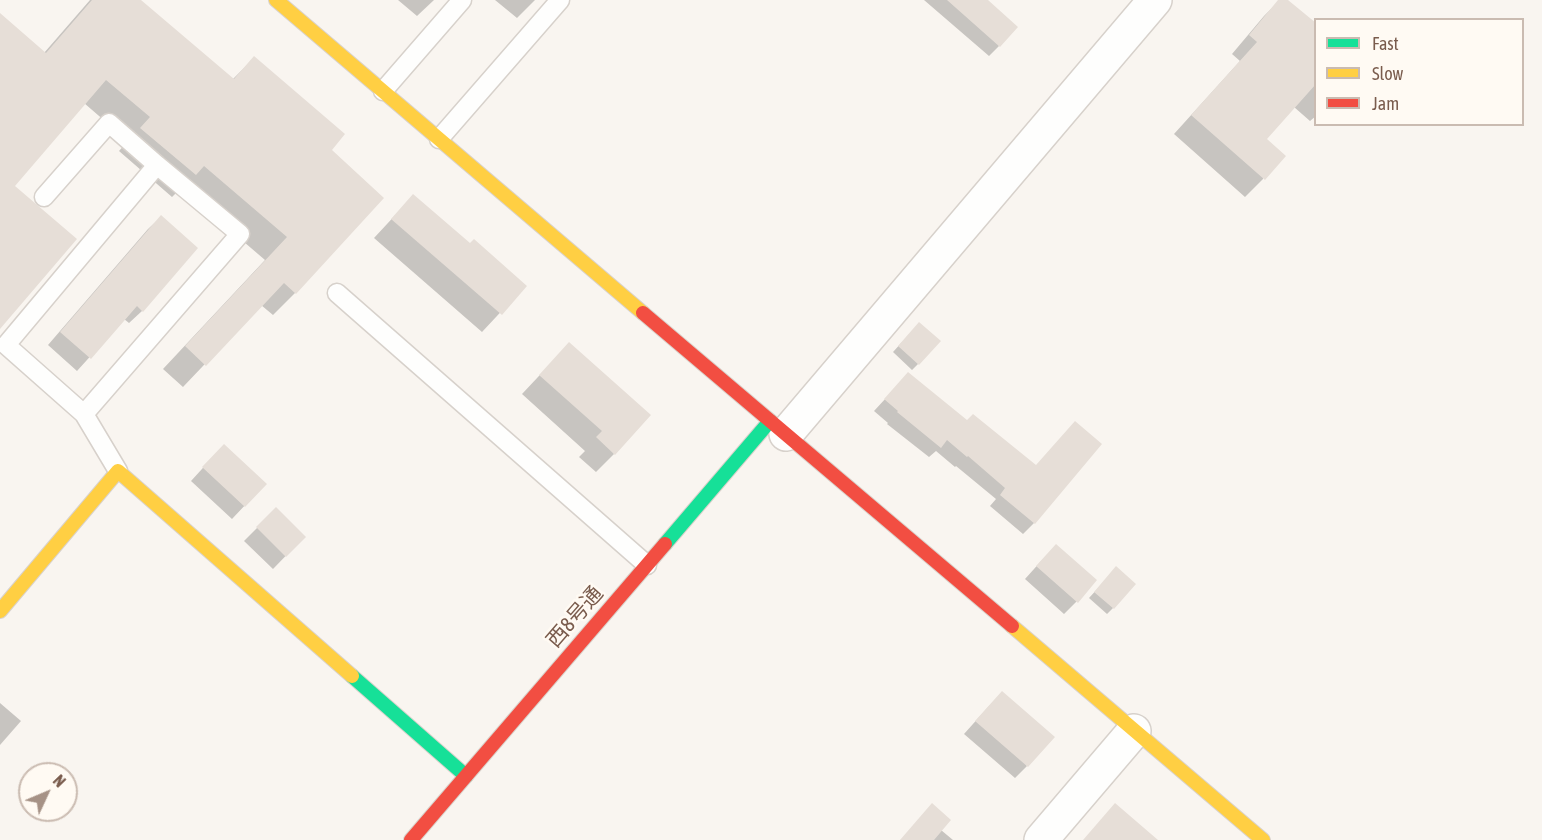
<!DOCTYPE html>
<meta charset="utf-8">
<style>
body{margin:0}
#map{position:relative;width:1542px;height:840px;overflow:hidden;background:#f9f5f0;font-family:"Asap Condensed",sans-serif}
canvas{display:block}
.legend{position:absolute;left:1314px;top:18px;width:210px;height:108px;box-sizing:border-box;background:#fffaf3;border:2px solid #cabbb1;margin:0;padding:8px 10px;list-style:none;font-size:18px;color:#7a5c4d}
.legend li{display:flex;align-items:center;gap:12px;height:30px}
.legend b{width:30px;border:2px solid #cabbb1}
.north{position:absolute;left:18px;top:762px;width:60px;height:60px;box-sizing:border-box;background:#fffaf3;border:2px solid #cabbb1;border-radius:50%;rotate:46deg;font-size:16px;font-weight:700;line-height:24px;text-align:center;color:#7a5c4d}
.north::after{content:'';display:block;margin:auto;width:21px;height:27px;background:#a69286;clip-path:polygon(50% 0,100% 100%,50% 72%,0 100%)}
</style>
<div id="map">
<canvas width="1542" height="840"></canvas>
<ul class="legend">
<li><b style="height:8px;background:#16e098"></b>Fast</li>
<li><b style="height:8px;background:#ffcf43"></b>Slow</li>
<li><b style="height:8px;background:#f24e42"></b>Jam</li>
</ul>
<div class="north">N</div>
</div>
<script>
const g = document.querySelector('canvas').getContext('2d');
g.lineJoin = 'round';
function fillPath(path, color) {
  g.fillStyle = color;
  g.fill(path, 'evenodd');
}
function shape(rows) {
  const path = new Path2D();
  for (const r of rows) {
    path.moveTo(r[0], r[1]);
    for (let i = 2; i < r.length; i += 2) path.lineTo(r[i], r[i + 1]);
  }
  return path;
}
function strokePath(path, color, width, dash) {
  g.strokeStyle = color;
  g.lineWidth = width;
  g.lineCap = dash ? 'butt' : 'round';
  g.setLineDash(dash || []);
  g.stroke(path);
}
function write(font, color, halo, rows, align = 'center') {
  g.font = font + ' "Asap Condensed","Noto Sans JP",sans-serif';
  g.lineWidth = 5;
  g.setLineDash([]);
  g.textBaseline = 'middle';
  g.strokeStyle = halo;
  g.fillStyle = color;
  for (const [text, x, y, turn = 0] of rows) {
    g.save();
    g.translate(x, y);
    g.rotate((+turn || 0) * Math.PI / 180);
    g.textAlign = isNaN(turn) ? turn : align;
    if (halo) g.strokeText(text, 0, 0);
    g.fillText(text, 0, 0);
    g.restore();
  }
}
const shadow = shape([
 [90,0,138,0,232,80,254,58,330,150,295,293,273,315,261,305,183,387,163,369,265,260,181,188,172,197,119,151,128,141,84,103,12,186,0,327,0,15,44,53],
 [398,0,434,0,417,16],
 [495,0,535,0,517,18],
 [924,0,986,0,999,46,989,56],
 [1280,0,1286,0,1316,25,1316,116,1310,121,1294,107,1264,140,1263,179,1245,197,1174,134,1240,61,1232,54,1264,16],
 [413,196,470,245,525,286,482,332,374,238],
 [161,217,142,311,129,323,124,319,77,371,48,345,148,229],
 [913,330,918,364,912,370,893,352],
 [569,344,614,454,596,472,579,457,585,451,522,394],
 [898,385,966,422,1036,466,1100,444,1034,523,1023,534,990,506,996,499,956,466,955,467,936,451,929,457,887,424,888,423,874,411],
 [212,458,265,484,232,519,191,481],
 [276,509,304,537,273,569,244,541],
 [1043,559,1077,601,1064,614,1025,579],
 [1111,574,1113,608,1107,614,1089,598],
 [0,703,21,721,0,745],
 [990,705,1027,766,1015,778,964,734],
 [941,830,953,840,900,840]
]);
const building = shape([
 [92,0,141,0,234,79,254,56,345,134,332,150,384,198,296,294,284,283,206,366,185,346,287,237,204,166,196,175,140,128,150,117,106,80,15,186,77,239,0,329,0,13,46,53],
 [947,0,988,0,1018,27,1000,47],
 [1278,0,1288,0,1316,23,1316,84,1267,139,1286,156,1265,180,1191,115,1257,42,1249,35],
 [413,194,470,243,474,239,527,286,502,315,391,219],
 [161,215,198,248,143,312,137,306,91,359,60,332],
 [919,322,941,341,919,365,898,346],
 [569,342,651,415,615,455,596,437,602,431,539,375],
 [908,372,967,420,973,414,1036,465,1075,421,1102,444,1035,524,1000,495,1005,488,968,456,967,457,947,440,941,448,897,412,898,411,884,399],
 [224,444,267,484,245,507,202,467],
 [276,507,306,537,286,557,256,527],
 [1056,544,1097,580,1078,603,1036,566],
 [1116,566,1136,584,1114,609,1094,592],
 [1002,691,1055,737,1028,767,975,721],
 [932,803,951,820,934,840,900,840],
 [1115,803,1158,840,1083,840]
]);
const lane = shape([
 [383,91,462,0],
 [439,139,560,0],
 [44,197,109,123,157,165,240,234,84,414],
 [337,293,647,565],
 [118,471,84,414,6,345,157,165]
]);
const street = shape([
 [786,434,1155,0],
 [1041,840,1134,731]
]);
const fast = shape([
 [665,544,770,421],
 [352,676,466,776]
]);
const slow = shape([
 [276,0,643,313],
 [0,611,118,471,352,676],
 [1012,626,1263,840]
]);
const jam = shape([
 [643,313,1012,626],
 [411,840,665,544]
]);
const streetNames = [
 ["西8号通",575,617,-49]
];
fillPath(shadow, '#0003');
fillPath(building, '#e6ded7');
strokePath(lane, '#d7d1cb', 21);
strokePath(street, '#d7d1cb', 36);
strokePath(fast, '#d9d2cb', 16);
strokePath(slow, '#d9d2cb', 16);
strokePath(jam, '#d9d2cb', 16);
strokePath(lane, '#fefefd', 18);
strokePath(street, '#fefefd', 33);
strokePath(fast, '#16e098', 14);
strokePath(slow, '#ffcf43', 14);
strokePath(jam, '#f24e42', 14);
write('21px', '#7a5c4d', '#fffaf3', streetNames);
</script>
